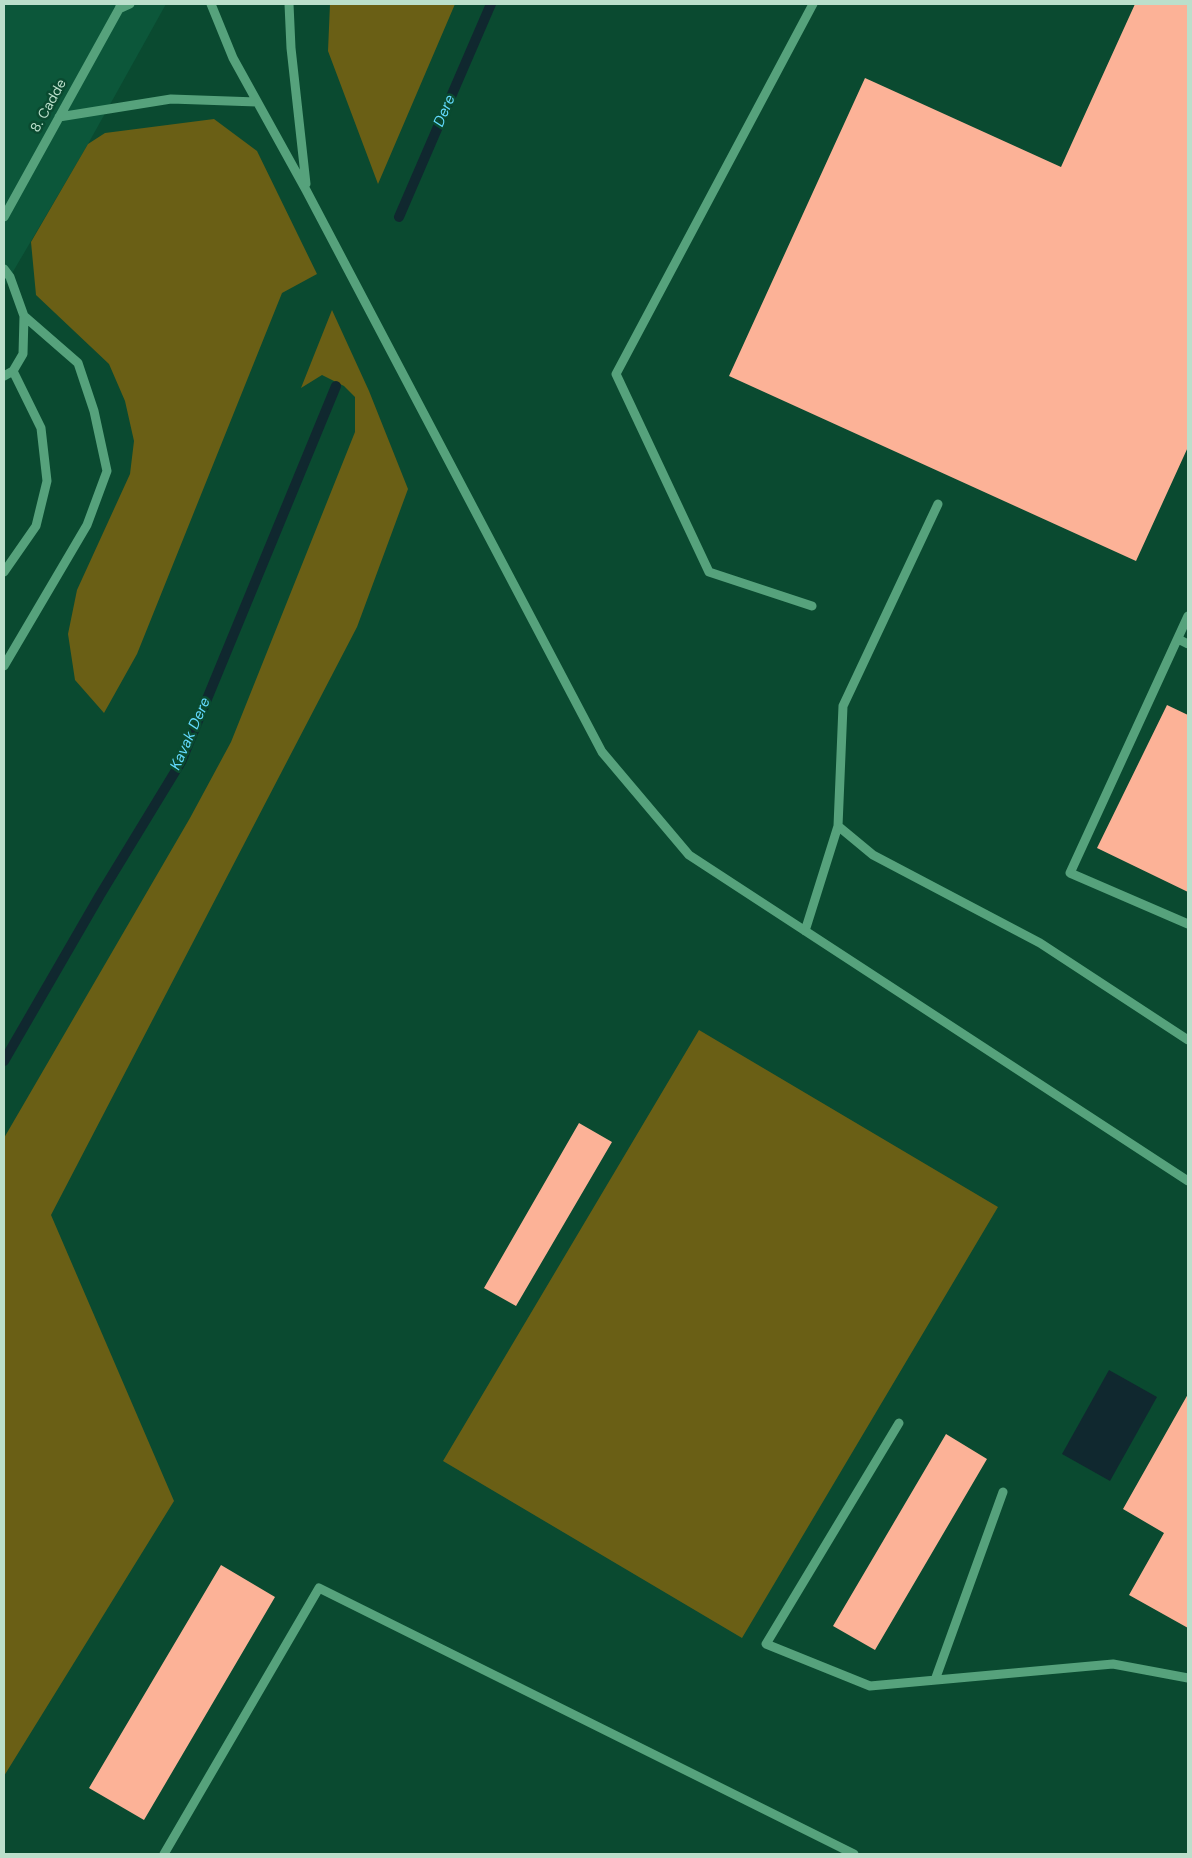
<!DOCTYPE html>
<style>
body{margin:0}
#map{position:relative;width:1192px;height:1858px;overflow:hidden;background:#0a4a30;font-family:"DM Sans",sans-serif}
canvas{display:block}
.frame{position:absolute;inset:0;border:5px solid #bbdfcb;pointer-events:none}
</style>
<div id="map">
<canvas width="1192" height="1858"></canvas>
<div class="frame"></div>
</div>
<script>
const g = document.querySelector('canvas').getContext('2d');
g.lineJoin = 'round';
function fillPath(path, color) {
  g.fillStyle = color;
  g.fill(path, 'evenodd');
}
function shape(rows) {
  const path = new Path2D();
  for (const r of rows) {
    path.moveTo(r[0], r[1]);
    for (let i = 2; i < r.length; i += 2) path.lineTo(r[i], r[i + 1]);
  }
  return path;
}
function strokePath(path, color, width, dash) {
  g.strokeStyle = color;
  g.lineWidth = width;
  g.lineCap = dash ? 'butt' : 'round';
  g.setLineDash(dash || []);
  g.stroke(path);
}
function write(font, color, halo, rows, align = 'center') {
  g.font = font + ' "DM Sans",sans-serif';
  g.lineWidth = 5;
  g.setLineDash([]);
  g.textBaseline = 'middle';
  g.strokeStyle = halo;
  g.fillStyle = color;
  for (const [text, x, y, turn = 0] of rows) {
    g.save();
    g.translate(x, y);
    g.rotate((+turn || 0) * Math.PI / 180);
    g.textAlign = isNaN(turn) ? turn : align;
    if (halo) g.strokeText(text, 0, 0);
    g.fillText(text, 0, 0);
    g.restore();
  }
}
const built = shape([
 [4,4,166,4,88,144,4,287]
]);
const green = shape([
 [330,4,455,4,378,184,328,51],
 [214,119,257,151,317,274,282,293,137,654,104,713,75,680,68,634,77,590,130,474,134,441,125,401,109,364,36,295,31,242,88,144,105,133],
 [332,310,369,391,408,489,357,627,51,1215,174,1501,4,1776,4,1138,190,818,231,742,355,432,355,397,344,386,322,375,301,388],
 [699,1030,998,1207,742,1638,443,1461]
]);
const water = shape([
 [1109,1370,1157,1397,1110,1481,1062,1454]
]);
const stream = shape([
 [399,217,491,4],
 [4,1061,100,895,181,762,336,386]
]);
const building = shape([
 [1135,4,1188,4,1188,447,1136,561,729,376,865,78,1061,167],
 [1167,705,1188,715,1188,892,1097,848],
 [579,1123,612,1142,516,1306,484,1288],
 [1188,1394,1188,1628,1129,1595,1164,1533,1123,1509],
 [946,1434,987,1459,875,1650,833,1626],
 [221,1565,275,1597,144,1820,89,1788]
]);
const minor = shape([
 [121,4,119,9,130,4],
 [211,4,233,58,306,190,602,752,689,855,1188,1181],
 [289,4,291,48,306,184],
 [59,117,171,99,257,102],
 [4,217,119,9],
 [4,269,10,277,24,316,23,354,13,371,4,376],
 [938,504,843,706,838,826,873,855,1040,943,1188,1040],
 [4,572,36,526,47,481,41,428,13,371],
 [812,606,709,572,616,374,813,4],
 [1188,616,1070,873,1188,924],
 [1178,639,1188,644],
 [4,666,87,525,107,471,94,411,78,363,24,316],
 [805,931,838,826],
 [899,1423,766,1644,870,1686,1113,1664,1188,1678],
 [935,1680,1003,1492],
 [164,1854,319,1588,854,1854]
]);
const streetNames = [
 ["8. Cadde",49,106,-61]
];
const waterNames = [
 ["Dere",445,111,-67],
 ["Kavak Dere",191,734,-66]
];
fillPath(built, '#0c573a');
fillPath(green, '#6a5f15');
fillPath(water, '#10282f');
strokePath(stream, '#10282f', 10);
fillPath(building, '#fcb297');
strokePath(minor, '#56a27c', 9);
write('14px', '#bbdfcb', '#0a4a30', streetNames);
write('italic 15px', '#63dafd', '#0a4a30', waterNames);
</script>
